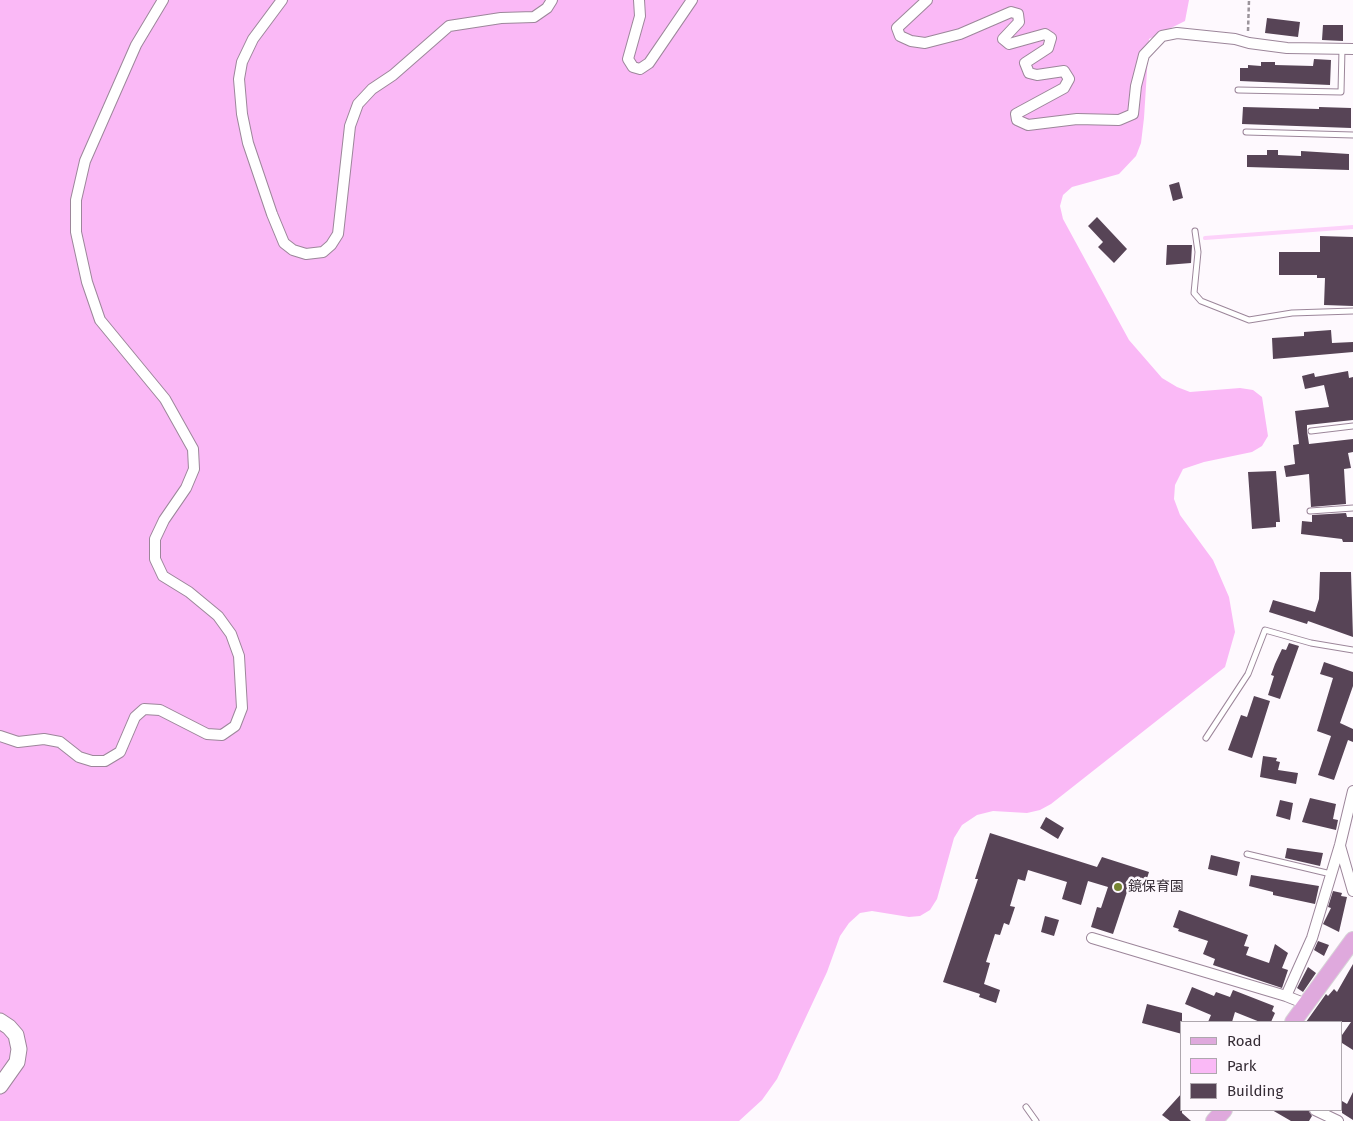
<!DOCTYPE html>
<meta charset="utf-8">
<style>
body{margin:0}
#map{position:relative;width:1353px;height:1121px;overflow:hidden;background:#fef9fe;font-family:"Fira Sans",sans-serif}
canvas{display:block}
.legend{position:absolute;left:1180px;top:1021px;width:162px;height:90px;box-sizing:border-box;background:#fef9fe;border:1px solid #aea7ae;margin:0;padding:6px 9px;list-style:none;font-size:15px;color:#352c35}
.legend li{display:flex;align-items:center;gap:10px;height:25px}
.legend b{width:25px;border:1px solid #aea7ae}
</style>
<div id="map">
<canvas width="1353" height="1121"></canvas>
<ul class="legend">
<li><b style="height:6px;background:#dfa9dd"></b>Road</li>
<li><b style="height:14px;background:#fab9f6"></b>Park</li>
<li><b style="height:14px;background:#574456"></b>Building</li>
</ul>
</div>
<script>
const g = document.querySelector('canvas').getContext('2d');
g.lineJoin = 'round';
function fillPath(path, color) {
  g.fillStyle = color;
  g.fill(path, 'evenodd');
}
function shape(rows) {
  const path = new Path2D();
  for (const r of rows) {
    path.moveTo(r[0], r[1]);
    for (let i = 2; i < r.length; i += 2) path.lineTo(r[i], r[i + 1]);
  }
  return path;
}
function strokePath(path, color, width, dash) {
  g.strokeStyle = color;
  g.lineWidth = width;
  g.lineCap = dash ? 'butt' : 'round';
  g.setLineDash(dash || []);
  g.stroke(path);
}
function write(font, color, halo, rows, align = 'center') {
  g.font = font + ' "Fira Sans","Noto Sans JP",sans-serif';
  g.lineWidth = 5;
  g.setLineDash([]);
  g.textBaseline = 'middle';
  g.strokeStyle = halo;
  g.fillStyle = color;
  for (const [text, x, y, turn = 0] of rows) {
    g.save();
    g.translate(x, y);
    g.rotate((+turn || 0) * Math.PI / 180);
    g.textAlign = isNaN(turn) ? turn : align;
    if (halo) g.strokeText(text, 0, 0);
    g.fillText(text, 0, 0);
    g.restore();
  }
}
const green = shape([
 [0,0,1189,0,1185,21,1149,39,1144,118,1141,143,1136,156,1119,174,1072,187,1063,195,1060,206,1063,219,1129,340,1162,378,1177,387,1190,392,1240,388,1253,390,1262,397,1268,436,1262,446,1252,452,1204,462,1183,469,1175,485,1174,499,1180,515,1213,560,1229,597,1235,632,1225,667,1051,804,1040,810,1027,813,993,811,977,815,962,825,954,838,937,899,930,910,920,916,909,917,872,911,860,913,849,923,840,936,827,972,777,1079,762,1100,739,1121,0,1121]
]);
const stream = shape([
 [1205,238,1353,227]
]);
const building = shape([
 [1267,18,1300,22,1298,37,1265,33],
 [1323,25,1343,25,1343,41,1322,40],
 [1314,59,1331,60,1330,85,1240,81,1240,68,1248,68,1248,65,1261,66,1261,62,1275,62,1275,65,1313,66],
 [1243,107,1319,109,1319,107,1351,108,1351,128,1242,124],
 [1267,150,1278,150,1278,155,1301,156,1301,151,1349,154,1349,170,1247,167,1247,155,1267,155],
 [1179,182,1183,198,1173,201,1169,185],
 [1097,217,1127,249,1114,263,1098,247,1103,242,1088,226],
 [1320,236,1353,237,1353,306,1324,305,1325,278,1317,278,1317,275,1279,275,1279,252,1320,252],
 [1167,245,1192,245,1191,263,1166,265],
 [1331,330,1332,343,1353,342,1353,352,1273,359,1272,338,1304,336,1304,332],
 [1348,371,1349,378,1353,377,1353,420,1307,425,1307,431,1309,444,1353,439,1353,452,1348,453,1351,468,1344,469,1346,504,1311,507,1309,474,1286,477,1284,466,1295,464,1293,445,1299,444,1295,411,1329,407,1324,385,1305,389,1302,376,1314,373,1315,377],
 [1276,471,1280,522,1276,522,1276,527,1252,529,1248,472],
 [1346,513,1347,517,1353,517,1353,542,1343,542,1342,539,1301,534,1302,521,1312,522,1312,515],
 [1320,572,1351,572,1353,637,1308,621,1307,624,1269,612,1273,600,1315,612,1319,599],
 [1289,643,1299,646,1280,699,1268,695,1274,676,1271,675,1275,664,1282,649,1286,650],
 [1324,662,1353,672,1353,686,1340,723,1353,729,1353,742,1348,740,1334,780,1318,775,1331,736,1317,731,1333,678,1320,674],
 [1254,696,1270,701,1252,758,1228,750,1241,715,1247,717],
 [1263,756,1277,758,1276,761,1280,762,1278,770,1298,773,1296,784,1260,777],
 [1310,798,1336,804,1333,819,1338,820,1336,830,1302,822],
 [1280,800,1293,803,1290,820,1276,816],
 [1046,817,1064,828,1058,839,1040,828],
 [990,833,1097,867,1102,857,1149,872,1143,891,1129,886,1113,934,1091,927,1097,907,1101,908,1108,887,1088,881,1081,905,1062,899,1067,882,1028,870,1025,881,1018,879,1010,906,1015,907,1009,925,1004,923,1000,935,995,934,986,962,990,963,984,984,1000,990,996,1003,979,997,980,994,943,982,978,879,975,879],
 [1287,848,1323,853,1320,866,1285,858],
 [1211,855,1240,862,1237,876,1208,869],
 [1251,875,1319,886,1315,904,1273,895,1273,892,1249,886],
 [1333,891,1342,893,1341,896,1347,897,1339,932,1323,924,1331,908,1328,907],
 [1179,910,1248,935,1244,946,1249,947,1246,955,1269,963,1275,944,1288,953,1282,968,1288,970,1282,988,1213,965,1215,959,1203,954,1208,941,1178,931,1179,929,1173,927],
 [1045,916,1059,920,1054,936,1041,932],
 [1318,941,1329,945,1324,956,1314,950],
 [1353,964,1353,1050,1342,1043,1342,1035,1351,1022,1306,1022,1326,994,1328,996,1334,989,1337,992],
 [1308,967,1316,973,1303,992,1297,988],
 [1192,987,1214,996,1216,992,1230,997,1233,990,1274,1006,1272,1011,1275,1013,1271,1022,1260,1022,1235,1012,1232,1022,1208,1022,1211,1015,1185,1004],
 [1147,1004,1182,1013,1182,1034,1142,1023],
 [1353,1092,1353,1120,1342,1113,1342,1101,1347,1104],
 [1182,1093,1182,1113,1191,1121,1170,1121,1162,1115],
 [1272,1110,1308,1110,1312,1116,1309,1121,1291,1121]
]);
const path = shape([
 [1248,31,1249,0]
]);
const lane = shape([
 [1238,90,1341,92,1342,49],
 [1246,132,1353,135],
 [1195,231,1198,252,1194,293,1201,301,1249,320,1292,313,1353,311],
 [1311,431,1353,426],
 [1310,511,1353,508],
 [1206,738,1248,674,1265,630,1311,643,1353,650],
 [1247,854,1331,874],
 [1026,1107,1036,1121]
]);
const street = shape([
 [282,0,253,39,242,62,239,79,242,114,248,143,272,214,284,243,293,250,306,254,323,252,331,245,338,234,350,126,358,104,372,89,393,75,449,26,501,18,534,17,547,8,552,0],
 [639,0,640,16,628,59,633,67,640,69,649,63,692,0],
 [927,0,897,28,900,36,911,41,925,43,960,34,1011,12,1018,14,1019,22,1003,39,1009,44,1045,34,1051,38,1048,48,1025,63,1029,73,1037,75,1064,71,1069,79,1064,88,1016,114,1017,120,1028,125,1077,119,1119,120,1133,114,1136,86,1144,55,1162,36,1177,33,1235,39,1249,43,1287,48,1353,49],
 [0,736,18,742,44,739,60,742,79,757,92,761,105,761,120,752,135,717,144,709,160,710,207,734,222,735,235,726,242,708,239,656,231,634,218,616,189,592,163,576,155,559,155,539,164,520,186,488,194,469,193,449,165,399,100,320,87,282,76,232,76,200,85,161,136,45,163,0],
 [1340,846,1353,891],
 [1092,938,1286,996,1306,1004],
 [1286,996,1312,938,1340,845,1353,791],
 [1315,1110,1338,1121]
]);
const secondary = shape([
 [0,1021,9,1027,16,1035,19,1049,17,1062,0,1086]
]);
const primary = shape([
 [1293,1022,1353,940],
 [1214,1121,1224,1110]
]);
const markers = [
 [1118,887,5,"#768432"]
];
const poiNames = [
 ["鏡保育園",1128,887]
];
fillPath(green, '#fab9f6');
strokePath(stream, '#fdd2fa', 4);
fillPath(building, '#574456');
strokePath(lane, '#9c869a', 7);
strokePath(street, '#9c869a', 12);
strokePath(secondary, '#9c869a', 17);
strokePath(primary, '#d7d5d7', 18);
strokePath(path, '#9b949b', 2.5, [4, 2.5]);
strokePath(lane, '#fff', 5);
strokePath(street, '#fff', 10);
strokePath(secondary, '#fff', 15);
strokePath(primary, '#dfa9dd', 16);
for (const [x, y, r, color] of markers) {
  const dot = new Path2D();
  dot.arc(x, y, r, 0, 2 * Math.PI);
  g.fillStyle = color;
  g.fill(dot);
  strokePath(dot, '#fef9fe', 2);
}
write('14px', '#352c35', '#fef9fe', poiNames, 'left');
</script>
